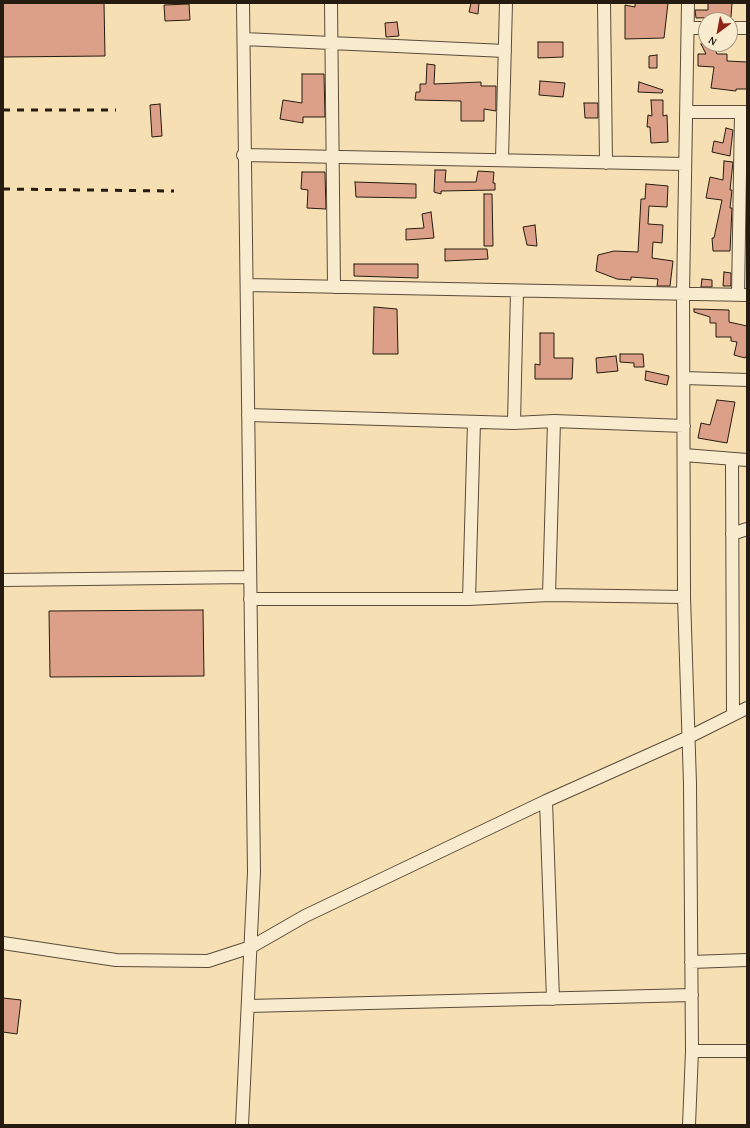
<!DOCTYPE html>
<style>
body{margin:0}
#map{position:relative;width:750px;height:1128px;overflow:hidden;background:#f6e0b3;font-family:"Gentium Book Plus",serif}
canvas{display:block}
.frame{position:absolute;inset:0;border:4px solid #251b11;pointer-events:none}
.north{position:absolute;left:698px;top:12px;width:40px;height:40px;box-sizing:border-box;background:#f9ebce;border:1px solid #a49882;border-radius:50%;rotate:212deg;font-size:11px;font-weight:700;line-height:16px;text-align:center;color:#251b11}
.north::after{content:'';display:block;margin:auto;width:14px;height:18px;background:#8f2418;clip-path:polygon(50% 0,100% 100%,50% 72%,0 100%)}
</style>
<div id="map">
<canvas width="750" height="1128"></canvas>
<div class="frame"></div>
<div class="north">N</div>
</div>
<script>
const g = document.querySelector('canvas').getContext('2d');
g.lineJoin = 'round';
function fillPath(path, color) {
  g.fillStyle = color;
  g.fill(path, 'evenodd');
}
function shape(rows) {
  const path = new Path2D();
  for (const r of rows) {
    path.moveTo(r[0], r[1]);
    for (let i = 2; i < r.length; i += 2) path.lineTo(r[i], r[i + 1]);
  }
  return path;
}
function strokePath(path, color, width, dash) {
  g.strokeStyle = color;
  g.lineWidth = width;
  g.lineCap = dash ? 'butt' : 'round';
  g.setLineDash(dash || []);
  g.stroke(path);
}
const building = shape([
 [3,3,104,3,105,56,3,57,3,3],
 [471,3,479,3,478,14,469,12,471,3],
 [635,3,668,3,664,38,625,39,625,5,635,7,635,3],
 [708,3,732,3,731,17,696,18,695,10,708,10,708,3],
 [189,4,190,20,165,21,164,5,189,4],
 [397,22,399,36,386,37,385,23,397,22],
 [538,42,563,42,563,57,538,58,538,42],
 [701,44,712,44,717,54,727,54,727,61,747,62,747,89,736,89,736,91,711,88,714,67,698,66,698,54,706,54,701,44],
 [657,55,657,68,649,68,649,56,657,55],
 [427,64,435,65,434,84,481,82,481,86,496,86,496,111,484,109,484,121,461,121,461,101,415,100,416,92,420,92,420,84,426,84,427,64],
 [302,74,324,74,325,117,303,117,303,123,280,119,283,100,302,103,302,74],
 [540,81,565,83,563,97,539,95,540,81],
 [639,82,663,90,662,93,638,92,639,82],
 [651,100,663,100,663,116,667,115,668,142,651,143,650,127,647,127,648,115,652,116,651,100],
 [584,103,598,103,598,118,585,118,584,103],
 [160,104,162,136,152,137,150,105,160,104],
 [726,128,733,130,730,156,712,152,714,141,723,143,726,128],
 [724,161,733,162,730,190,732,190,730,208,732,208,730,251,713,251,712,238,714,238,722,200,706,198,710,177,723,180,724,161],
 [435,170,446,170,445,182,476,182,478,171,494,172,493,183,495,183,495,190,441,191,441,194,434,192,435,170],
 [302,172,325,172,326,209,307,208,308,190,301,189,302,172],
 [355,182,416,184,416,198,356,197,355,182],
 [646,184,668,186,667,207,649,206,648,224,663,225,662,243,653,242,652,258,673,261,670,286,657,286,658,279,631,277,631,280,617,279,596,271,598,255,614,251,638,252,641,199,645,199,646,184],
 [484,194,492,194,493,246,484,246,484,194],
 [431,212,434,238,406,240,406,229,424,228,422,214,431,212],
 [535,225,537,246,527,245,523,227,535,225],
 [445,249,487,249,488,259,445,261,445,249],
 [354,264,418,264,418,278,354,276,354,264],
 [724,272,731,273,731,286,723,286,724,272],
 [702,279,712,280,712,287,701,287,702,279],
 [374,307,397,309,398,354,373,354,374,307],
 [694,309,729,310,729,322,747,326,747,355,745,358,734,355,737,342,731,341,731,337,716,337,716,323,710,323,710,317,694,312,694,309],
 [540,333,554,333,554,358,573,358,572,379,535,379,535,364,540,365,540,333],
 [620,354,643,354,644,367,634,367,634,363,620,362,620,354],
 [616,356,618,371,597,373,596,358,616,356],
 [646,371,669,376,667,385,645,380,646,371],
 [717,400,735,402,727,443,698,438,701,423,710,425,717,400],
 [203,610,204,676,50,677,49,611,203,610],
 [3,998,21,1000,17,1034,3,1032,3,998]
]);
const minor = shape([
 [331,3,334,287],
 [604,3,606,163],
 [688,3,683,294,684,597,690,784,692,1051,689,1125],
 [688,28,706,28],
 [730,28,747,28],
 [244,39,505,51],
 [687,112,747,112],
 [243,155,685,164],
 [502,159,506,3],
 [247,285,747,295],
 [738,295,741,112],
 [684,378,747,380],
 [248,415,514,423,554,421,684,426],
 [514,423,517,291],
 [684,455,747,460],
 [732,459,733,714],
 [732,534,747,529],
 [3,580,249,577],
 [549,595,554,421],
 [250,599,469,599,549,595,684,597],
 [469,599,474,422],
 [546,801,553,999],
 [3,943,116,960,208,961,251,947,305,916,546,801,689,737,747,708],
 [691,962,747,960],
 [248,1006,692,995],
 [692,1051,747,1051],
 [242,1125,254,872,243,3]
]);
const rail = shape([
 [3,110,116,110],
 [3,189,174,191]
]);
fillPath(building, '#dc9f87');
strokePath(building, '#251b11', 1);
strokePath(minor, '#594c3a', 14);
strokePath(minor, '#f9ebce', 12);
strokePath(rail, '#251b11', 3, [7, 7]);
</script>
